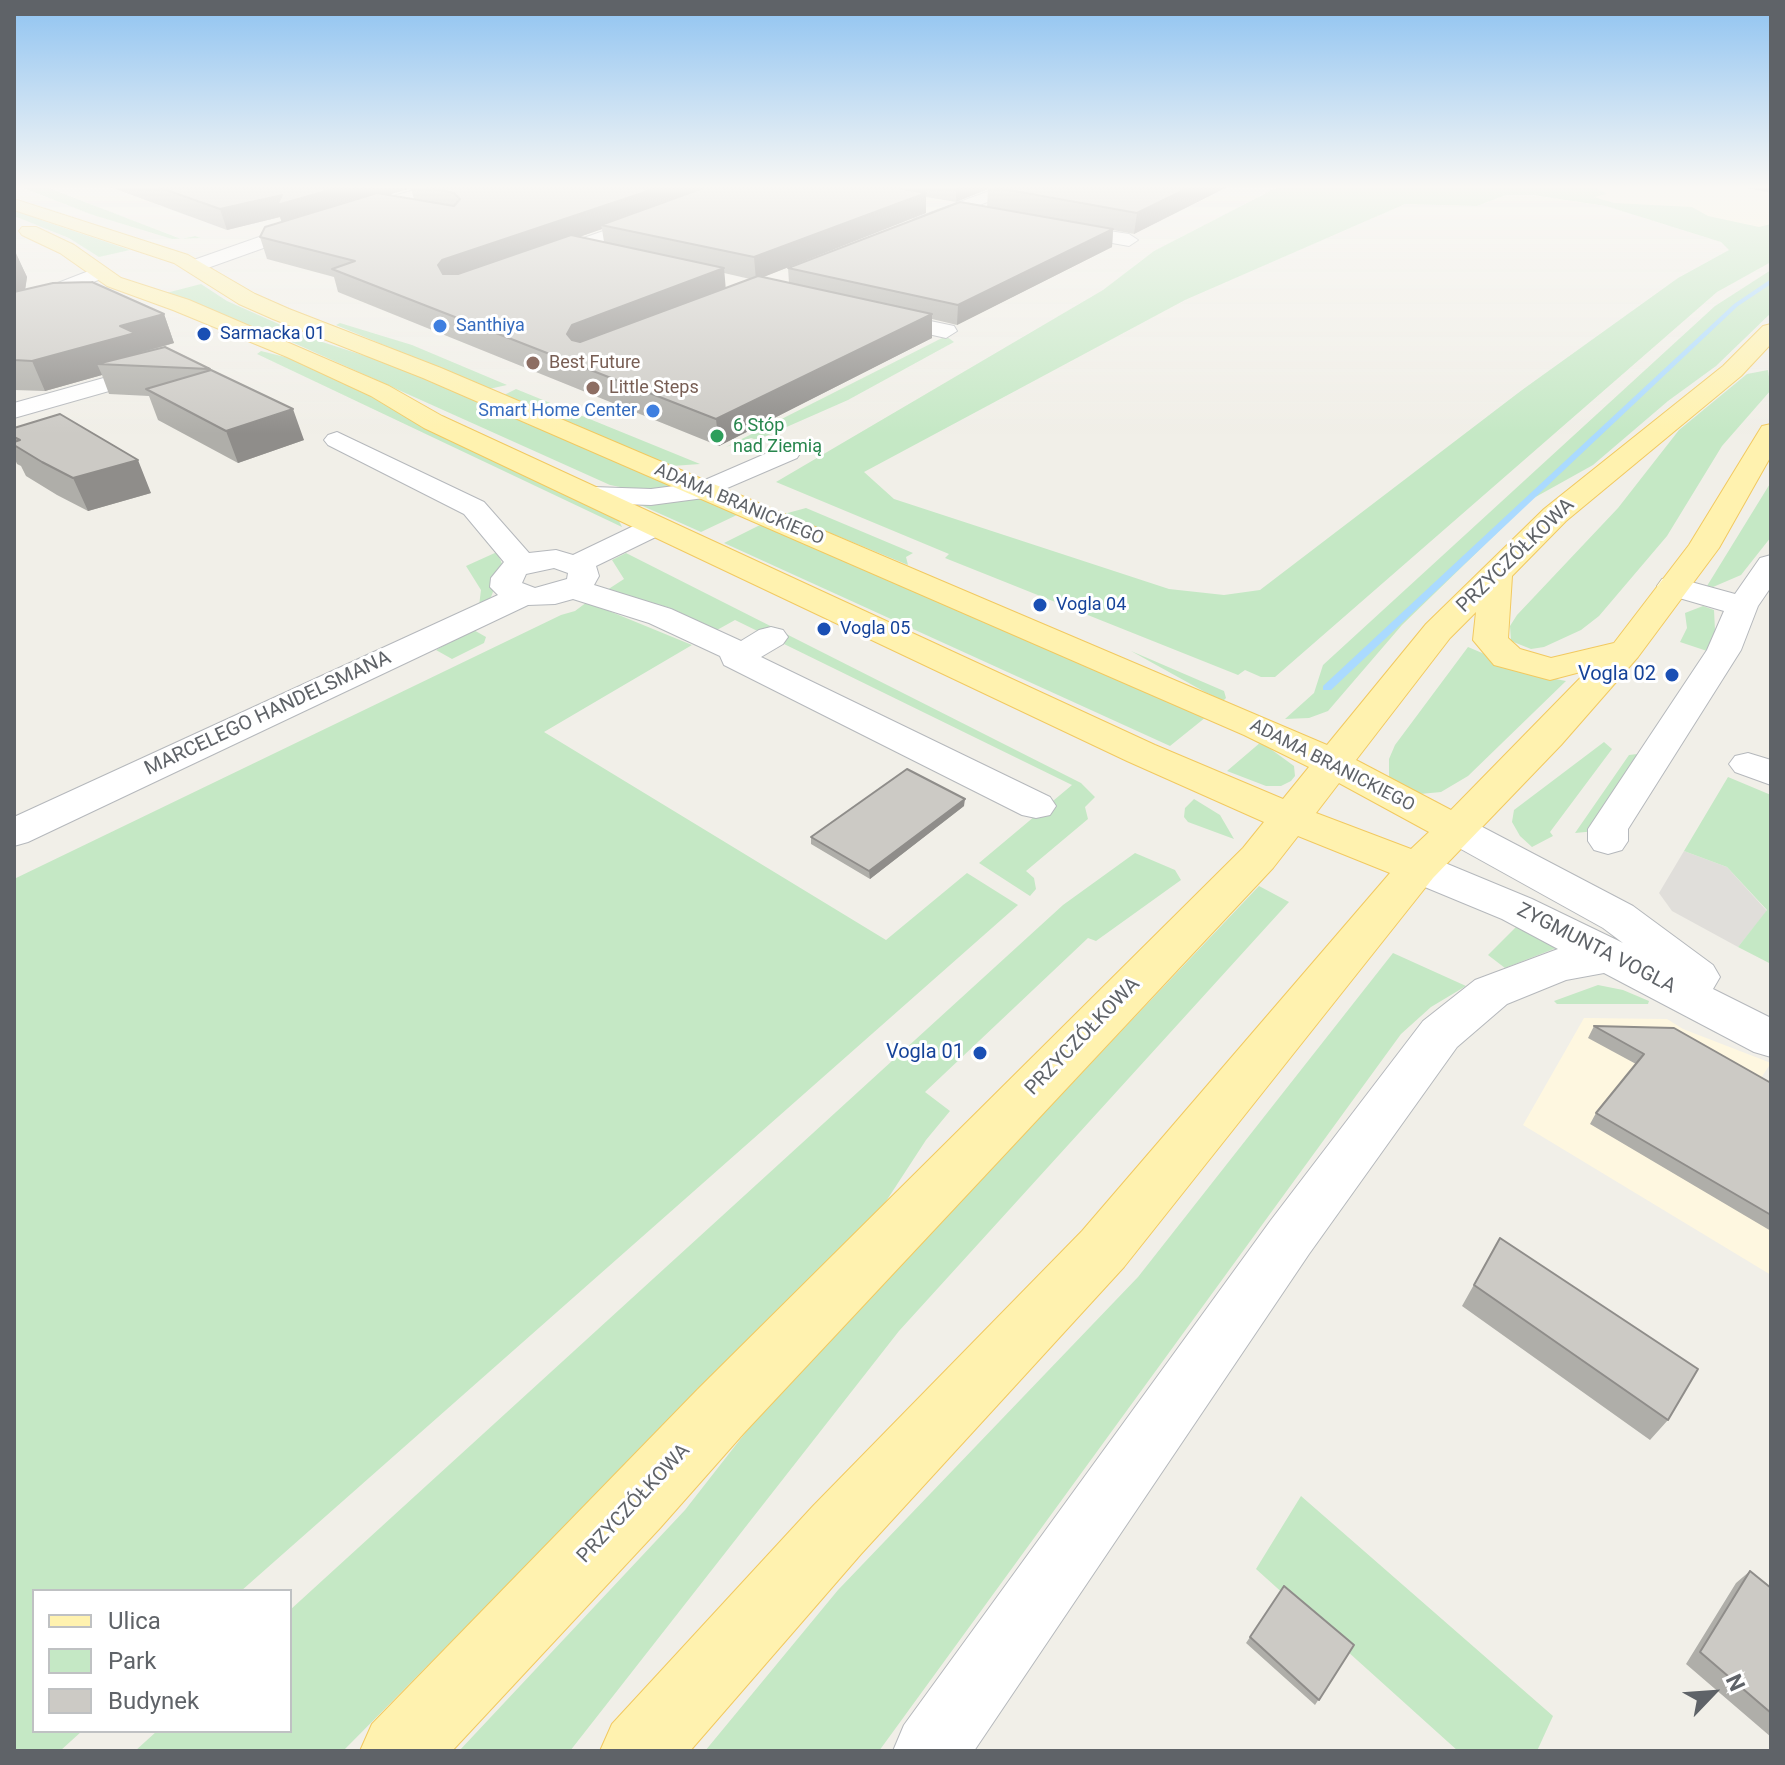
<!DOCTYPE html>
<meta charset="utf-8">
<style>
body{margin:0}
#map{position:relative;width:1785px;height:1765px;overflow:hidden;background:#f1efe8;font-family:Roboto,sans-serif}
canvas{display:block}
.frame{position:absolute;inset:0;border:16px solid #5f6368;pointer-events:none}
.legend{position:absolute;left:32px;top:1589px;width:260px;height:144px;box-sizing:border-box;background:#fff;border:2px solid #bfc1c3;margin:0;padding:10px 14px;list-style:none;font-size:24px;color:#5f6368}
.legend li{display:flex;align-items:center;gap:16px;height:40px}
.legend b{width:40px;border:2px solid #bfc1c3}
.north{position:absolute;left:1673px;top:1653px;width:80px;height:80px;-webkit-text-stroke:6px #fff;paint-order:stroke;rotate:65deg;font-size:22px;font-weight:700;line-height:32px;text-align:center;color:#5f6368}
.north::after{content:'';display:block;margin:auto;width:28px;height:36px;background:#5f6368;clip-path:polygon(50% 0,100% 100%,50% 72%,0 100%)}
</style>
<div id="map">
<canvas width="1785" height="1765"></canvas>
<div class="frame"></div>
<ul class="legend">
<li><b style="height:10px;background:#fff2af"></b>Ulica</li>
<li><b style="height:22px;background:#c5e8c5"></b>Park</li>
<li><b style="height:22px;background:#cccac5"></b>Budynek</li>
</ul>
<div class="north">N</div>
</div>
<script>
const g = document.querySelector('canvas').getContext('2d');
g.lineJoin = 'round';
function fillPath(path, color) {
  g.fillStyle = color;
  g.fill(path, 'evenodd');
}
function shape(rows) {
  const path = new Path2D();
  for (const r of rows) {
    path.moveTo(r[0], r[1]);
    for (let i = 2; i < r.length; i += 2) path.lineTo(r[i], r[i + 1]);
  }
  return path;
}
function strokePath(path, color, width, dash) {
  g.strokeStyle = color;
  g.lineWidth = width;
  g.lineCap = dash ? 'butt' : 'round';
  g.setLineDash(dash || []);
  g.stroke(path);
}
function write(font, color, halo, rows, align = 'center') {
  g.font = font + ' Roboto,sans-serif';
  g.lineWidth = 6;
  g.setLineDash([]);
  g.textBaseline = 'middle';
  g.strokeStyle = halo;
  g.fillStyle = color;
  for (const [text, x, y, turn = 0] of rows) {
    g.save();
    g.translate(x, y);
    g.rotate((+turn || 0) * Math.PI / 180);
    g.textAlign = isNaN(turn) ? turn : align;
    if (halo) g.strokeText(text, 0, 0);
    g.fillText(text, 0, 0);
    g.restore();
  }
}
const commercial = shape([
 [1560,187,1771,187,1771,252,1742,243],
 [1584,1018,1667,1019,1683,1029,1771,1063,1725,1132,1771,1158,1771,1275,1523,1125]
]);
const industrial = shape([
 [1684,851,1727,867,1767,911,1738,947,1672,911,1659,893]
]);
const green = shape([
 [21,187,46,187,181,239,195,236,201,238,172,239,93,215],
 [1278,187,1594,187,1607,194,1594,197,1614,203,1692,207,1708,216,1759,227,1771,224,1771,262,1717,292,1275,677,1261,677,1245,670,1238,675,945,558,949,554,776,482,1103,290,1154,251],
 [1506,195,1533,195,1606,206,1721,242,1729,250,1678,278,1522,390,1260,590,1224,595,1169,589,894,499,864,472,1185,300,1405,204,1477,206],
 [14,210,47,222,130,250,99,257,69,238,14,216],
 [1771,270,1771,313,1716,366,1668,401,1593,465,1532,499,1402,625,1328,711,1309,718,1285,719,1314,693,1323,665,1715,306],
 [201,284,227,301,310,338,387,363,677,487,630,489,610,485,294,343,166,293],
 [340,323,412,345,507,385,489,389,336,325],
 [946,336,954,342,848,400,757,440,751,438,726,447],
 [261,351,297,360,364,392,618,519,622,527,257,354],
 [1768,370,1771,390,1722,446,1667,536,1599,616,1581,630,1544,647,1531,649,1511,641,1510,626,1517,615,1618,508,1679,430,1747,374],
 [516,389,700,464,672,466,504,395],
 [1771,482,1771,537,1741,575,1713,587,1707,586],
 [696,495,739,514,701,532,636,503],
 [806,508,913,553,906,557,908,565,784,514],
 [762,524,1206,717,1170,746,724,543],
 [497,552,503,566,491,597,479,606,481,590,466,566],
 [626,553,1081,783,1095,797,1085,807,1088,819,1026,871,1034,878,1036,889,1030,896,979,863,1072,785,735,620,717,630,670,608,607,590,624,579,612,560],
 [587,602,692,645,544,732,886,940,967,873,1018,905,241,1591,34,1591,34,1731,82,1731,60,1751,14,1751,14,879,561,615,575,611],
 [1703,606,1714,610,1715,630,1707,651,1680,642,1687,628,1685,613],
 [472,629,486,637,484,643,452,659,436,650],
 [1468,647,1534,675,1566,681,1468,776,1441,792,1420,794,1389,778,1389,759,1395,745],
 [1131,651,1224,691,1226,698,1223,701,1205,692],
 [1261,742,1294,766,1295,776,1291,781,1281,786,1266,786,1227,771],
 [1604,742,1612,749,1550,832,1553,836,1532,847,1520,836,1512,822,1514,810],
 [1637,754,1632,770,1596,831,1575,833,1629,755],
 [1728,777,1771,795,1771,964,1738,947,1767,910,1727,867,1684,851],
 [1194,799,1220,815,1234,839,1188,822,1184,817,1185,808],
 [1135,853,1175,870,1181,880,1096,941,1088,938,925,1092,950,1111,926,1140,883,1206,343,1751,135,1751,157,1731,290,1731,290,1610,1063,905],
 [1259,886,1289,902,899,1331,570,1751,459,1751,685,1510,767,1405],
 [1519,924,1564,945,1505,968,1488,955],
 [1393,953,1466,986,1431,1007,1401,1034,879,1751,705,1751,838,1590,1138,1277],
 [1598,985,1623,990,1649,1001,1648,1004,1557,1004,1554,1001],
 [1301,1496,1553,1716,1537,1751,1458,1751,1256,1569]
]);
const stream = shape([
 [1771,279,1771,284,1738,306,1331,690,1323,690,1323,686,1734,304,1771,279]
]);
const minor = shape([
 [425,187,451,187,449,191,311,231,202,270,195,272,185,266,188,262,299,223,425,187],
 [729,187,753,187,549,263,535,263,532,259,535,255,729,187],
 [1000,187,1024,187,926,227,914,227,911,223,914,219,1000,187],
 [1056,223,1129,234,1138,240,1129,246,1050,232,1047,228,1050,224,1056,223],
 [99,267,109,273,106,277,14,313,14,300,99,267],
 [878,310,954,326,957,331,946,338,870,321,867,316,878,310],
 [161,362,169,364,173,369,169,374,14,418,14,403,161,362],
 [337,432,484,502,529,553,556,550,573,555,646,520,656,517,666,520,670,526,666,532,596,566,599,576,594,585,671,609,741,641,759,630,771,627,783,630,788,637,783,644,761,657,1050,797,1056,806,1050,815,1036,818,1022,815,724,665,720,656,649,623,573,599,555,604,528,605,28,842,14,846,14,817,498,595,490,587,491,578,504,562,464,514,328,445,324,440,328,435,337,432],
 [554,568,568,573,567,579,535,588,522,583,526,574,554,568],
 [788,444,797,446,801,452,797,458,704,498,651,505,593,503,583,501,579,495,583,489,593,487,651,489,698,483,788,444],
 [1771,555,1771,587,1758,606,1741,650,1628,829,1628,841,1622,850,1608,854,1594,850,1588,841,1588,829,1707,650,1724,611,1662,593,1657,586,1662,579,1673,577,1735,594,1760,558,1771,555],
 [1748,753,1771,760,1771,785,1735,772,1729,764,1735,756,1748,753],
 [1455,816,1469,820,1633,906,1713,965,1720,977,1713,989,1771,1018,1771,1057,1754,1052,1604,973,1566,980,1507,1004,1457,1047,1309,1254,974,1751,893,1751,904,1725,1271,1220,1423,1021,1475,980,1558,949,1502,919,1403,878,1397,868,1403,858,1418,854,1433,858,1532,899,1623,943,1603,928,1441,838,1435,829,1441,820,1455,816]
]);
const major = shape([
 [14,199,188,255,255,294,289,309,441,368,1327,745,1426,624,1544,509,1723,366,1763,326,1771,324,1771,344,1741,376,1566,521,1512,576,1508,638,1520,649,1551,658,1614,643,1689,545,1762,426,1771,424,1771,456,1719,548,1638,657,1561,745,1433,878,1124,1267,861,1554,690,1751,600,1751,612,1724,813,1506,1082,1231,1390,873,1298,836,1273,868,744,1433,660,1528,452,1751,360,1751,372,1724,698,1389,1243,848,1264,822,1127,761,424,428,371,396,287,357,173,310,107,286,60,253,22,235,19,231,22,227,36,227,74,245,121,278,189,300,389,386,442,416,1155,745,1283,799,1309,767,1244,735,423,378,273,319,239,304,174,263,14,210,14,199],
 [1476,612,1473,640,1494,665,1550,680,1588,670,1451,810,1356,760,1450,638,1476,612],
 [1339,783,1429,832,1411,849,1316,813,1339,783]
]);
const wall = shape([
 [110,187,1227,187,1134,234,1113,230,1112,247,957,325,932,319,932,338,719,446,338,292,334,277,267,259,260,237,282,222,280,217,227,230],
 [411,188,414,199,388,195],
 [988,189,987,207,788,268,789,283,763,277,926,213,926,197,956,202],
 [602,229,604,242,579,237],
 [724,273,750,279,725,288],
 [1743,187,1771,187,1771,193],
 [14,250,27,277,25,289,164,314,174,343,142,353,210,369,304,440,238,463,158,420,149,396,109,394,102,375,45,391,14,390],
 [14,428,151,493,88,511,57,495,26,476,21,466,17,464,14,457],
 [964,806,870,879,811,844,811,837],
 [1594,1026,1771,1083,1771,1231,1590,1124,1596,1113,1636,1064,1588,1038],
 [1500,1238,1668,1420,1650,1440,1462,1306],
 [1750,1571,1771,1588,1771,1737,1686,1664,1736,1583],
 [1250,1637,1354,1645,1315,1705,1246,1643]
]);
const shadedWall = shape([
 [340,187,411,188,283,226,280,217,227,230,220,209,282,195],
 [660,187,720,187,601,225,602,229,447,283,438,265,442,260],
 [956,187,988,187,988,189,956,202],
 [1190,187,1227,187,1134,234,1137,213],
 [926,193,926,213,756,280,754,257],
 [1113,229,1112,247,957,325,958,305],
 [15,251,27,277,24,298,14,304,14,261],
 [724,268,726,291,576,349,567,334,572,325],
 [164,314,174,343,142,352,146,363,97,364,102,375,45,391,32,361,120,326],
 [932,314,932,338,719,446,716,419],
 [293,409,304,440,238,463,226,431],
 [138,460,151,493,88,511,73,478],
 [965,799,964,806,870,879,869,871]
]);
const building = shape([
 [158,187,340,187,277,205,282,195,220,209,158,187],
 [428,187,660,187,442,260,438,265,443,274,458,274,571,235,724,268,572,325,567,334,572,340,580,342,758,276,932,314,716,419,332,269,355,261,260,237,265,227,377,193,454,206,460,199,454,193,428,187],
 [706,187,893,187,926,193,754,257,601,225,706,187],
 [992,187,1190,187,1137,213,992,187],
 [960,202,1113,229,958,305,788,268,960,202],
 [92,282,164,314,120,326,135,333,32,361,14,360,14,292,53,283,92,282],
 [165,347,210,369,97,364,165,347],
 [211,370,293,409,226,431,146,389,211,370],
 [60,414,138,460,73,478,42,462,14,445,14,442,20,440,14,437,14,428,60,414],
 [907,769,965,799,869,871,811,837,907,769],
 [1594,1026,1674,1028,1771,1083,1771,1215,1596,1113,1644,1054,1594,1026],
 [1500,1238,1698,1369,1668,1420,1474,1285,1500,1238],
 [1750,1571,1771,1588,1771,1713,1700,1652,1750,1571],
 [1284,1586,1354,1645,1319,1700,1250,1637,1284,1586]
]);
const markers = [
 [440,326,8,"#3f7fe0"],
 [204,334,8,"#1a4fb4"],
 [533,363,8,"#8d6e63"],
 [593,388,8,"#8d6e63"],
 [653,411,8,"#3f7fe0"],
 [717,436,8,"#2e9e5b"],
 [1040,605,8,"#1a4fb4"],
 [824,629,8,"#1a4fb4"],
 [1672,675,8,"#1a4fb4"],
 [980,1053,8,"#1a4fb4"]
];
const farShopnames = [
 ["Santhiya",456,326],
 ["Smart Home Center",637,411,"right"]
];
const farTransitnames = [
 ["Sarmacka 01",220,334],
 ["Vogla 04",1056,605],
 ["Vogla 05",840,629]
];
const farEducationnames = [
 ["Best Future",549,363],
 ["Little Steps",609,388]
];
const farLeisurenames = [
 ["6 Stóp",733,426],
 ["nad Ziemią",733,447]
];
const farStreetnames = [
 ["ADAMA BRANICKIEGO",739,505,23],
 ["ADAMA BRANICKIEGO",1332,766,27]
];
const streetNames = [
 ["PRZYCZÓŁKOWA",1516,556,-44],
 ["MARCELEGO HANDELSMANA",268,714,-25],
 ["ZYGMUNTA VOGLA",1596,949,27],
 ["PRZYCZÓŁKOWA",1083,1037,-46],
 ["PRZYCZÓŁKOWA",634,1504,-47]
];
const transitNames = [
 ["Vogla 02",1656,675],
 ["Vogla 01",964,1053]
];
fillPath(commercial, '#fef7e0');
fillPath(industrial, '#e0deda');
fillPath(green, '#c5e8c5');
fillPath(stream, '#aadaff');
strokePath(minor, '#b5b8bc', 2);
strokePath(major, '#f2c960', 2);
fillPath(minor, '#fff');
fillPath(major, '#fff2af');
fillPath(wall, '#afaea9');
fillPath(shadedWall, '#8f8d8a');
fillPath(building, '#cccac5');
strokePath(building, '#8f8d8a', 2);
const sky = g.createLinearGradient(0, 0, 0, 434);
sky.addColorStop(0, '#8fc3f1');
sky.addColorStop(0.43, '#f9f8f5');
sky.addColorStop(1, '#f9f8f500');
g.fillStyle = sky;
g.fillRect(0, 0, 1785, 434);
for (const [x, y, r, color] of markers) {
  const dot = new Path2D();
  dot.arc(x, y, r, 0, 2 * Math.PI);
  g.fillStyle = color;
  g.fill(dot);
  strokePath(dot, '#fff', 3);
}
write('18px', '#366cbe', '#fff', farShopnames, 'left');
write('18px', '#164399', '#fff', farTransitnames, 'left');
write('18px', '#785e54', '#fff', farEducationnames, 'left');
write('18px', '#27864d', '#fff', farLeisurenames, 'left');
write('18px', '#5f6368', '#fff', farStreetnames);
write('20px', '#5f6368', '#fff', streetNames);
write('20px', '#164399', '#fff', transitNames, 'right');
</script>
